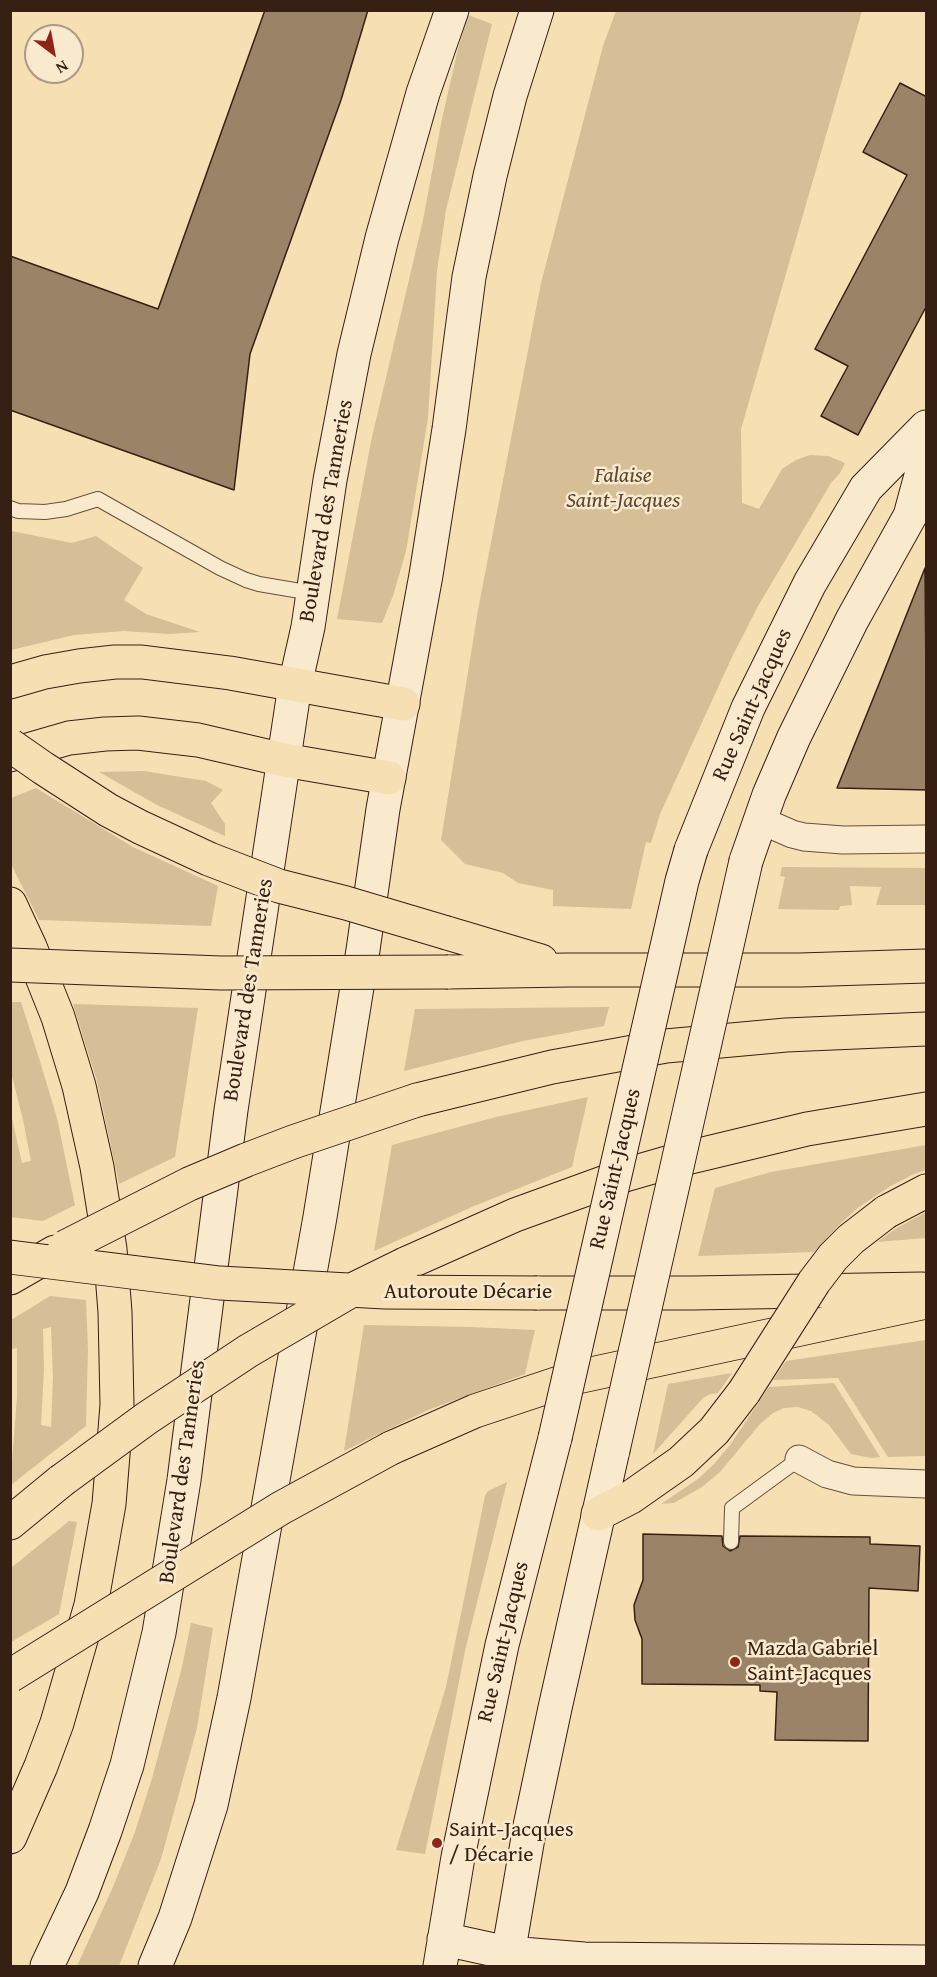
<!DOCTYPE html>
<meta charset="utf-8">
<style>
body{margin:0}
#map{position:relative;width:937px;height:1977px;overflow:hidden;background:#f6dfb2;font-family:"Gentium Book Plus",serif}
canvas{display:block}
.frame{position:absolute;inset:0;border:12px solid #371f14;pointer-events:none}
.north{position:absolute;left:24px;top:24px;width:60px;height:60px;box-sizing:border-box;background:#f9eacd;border:2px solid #ab9983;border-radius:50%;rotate:148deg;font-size:16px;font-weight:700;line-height:24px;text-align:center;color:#371f14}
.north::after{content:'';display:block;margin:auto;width:21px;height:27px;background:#8f2418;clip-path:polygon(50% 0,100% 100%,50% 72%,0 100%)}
</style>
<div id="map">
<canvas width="937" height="1977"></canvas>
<div class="frame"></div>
<div class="north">N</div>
</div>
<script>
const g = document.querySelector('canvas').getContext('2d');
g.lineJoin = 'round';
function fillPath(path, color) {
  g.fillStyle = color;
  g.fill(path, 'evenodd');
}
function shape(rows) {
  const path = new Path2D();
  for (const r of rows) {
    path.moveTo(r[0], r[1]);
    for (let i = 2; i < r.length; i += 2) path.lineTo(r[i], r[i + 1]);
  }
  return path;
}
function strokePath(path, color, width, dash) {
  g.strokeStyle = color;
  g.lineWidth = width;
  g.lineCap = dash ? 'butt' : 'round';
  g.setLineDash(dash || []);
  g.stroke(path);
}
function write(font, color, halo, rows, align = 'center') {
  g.font = font + ' "Gentium Book Plus",serif';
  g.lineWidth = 5;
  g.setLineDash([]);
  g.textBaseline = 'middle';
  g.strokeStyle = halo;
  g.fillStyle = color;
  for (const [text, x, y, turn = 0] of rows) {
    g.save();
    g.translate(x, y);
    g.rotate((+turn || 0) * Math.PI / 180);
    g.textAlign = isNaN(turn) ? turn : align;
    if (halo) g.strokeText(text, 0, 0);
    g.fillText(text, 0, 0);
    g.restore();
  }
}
const green = shape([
 [616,11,862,11,741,429,742,503,759,509,782,469,796,460,810,455,828,456,845,463,840,473,831,483,758,606,732,657,660,814,651,843,646,842,631,909,553,906,553,890,518,883,503,873,465,864,441,840,478,610,541,283,603,46],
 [468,15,492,24,446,210,437,271,428,418,406,551,393,596,382,623,337,619,372,437,423,220,442,119,458,49],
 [11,531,72,543,96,536,143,568,124,600,146,614,200,632,170,634,124,631,74,635,11,650],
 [144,771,206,781,223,790,211,803,225,824,225,836,157,805,99,772],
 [36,788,133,847,218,886,211,926,39,920,10,862,11,798],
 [782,867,926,868,926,905,876,905,881,887,850,886,852,905,840,906,839,910,778,909,785,877,780,876],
 [11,1002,21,1002,39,1058,57,1118,75,1205,43,1221,11,1217,11,1114,22,1163,31,1161,23,1120,11,1072],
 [73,1004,198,1008,175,1157,119,1184,97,1081],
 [609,1007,604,1026,523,1041,404,1071,415,1009],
 [588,1097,572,1167,474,1206,374,1251,392,1145,496,1117],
 [926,1145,926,1170,914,1174,889,1187,859,1207,842,1222,814,1252,698,1256,715,1188,771,1172],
 [926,1212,926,1238,877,1242,897,1228],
 [50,1296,86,1300,88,1350,86,1426,11,1485,11,1461,12,1461,17,1397,17,1348,11,1349,11,1320],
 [51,1327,53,1377,51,1427,41,1425,44,1369,43,1329],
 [364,1325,471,1327,535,1330,525,1374,428,1410,344,1451],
 [926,1340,926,1456,888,1457,838,1378,773,1380,786,1361],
 [732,1373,718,1393,710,1394,703,1398,653,1454,668,1384],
 [834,1383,880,1457,872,1458,851,1454,829,1425,811,1411,798,1407,784,1408,773,1413,760,1424,720,1472,702,1487,674,1503,661,1504,698,1479,714,1464,730,1445,769,1387],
 [507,1482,465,1651,425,1854,396,1850,446,1687,485,1496,488,1491],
 [69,1521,77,1522,59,1614,11,1642,11,1568],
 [191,1623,213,1628,197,1728,161,1859,119,1966,77,1966,113,1887,135,1832,153,1775,182,1667]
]);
const building = shape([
 [265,10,368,10,341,100,250,354,234,490,10,410,10,256,158,309,265,10],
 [900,83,927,97,927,305,858,435,821,416,848,366,815,349,907,175,863,152,900,83],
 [925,568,927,790,837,788,881,679,925,568],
 [643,1534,722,1536,723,1546,730,1551,738,1547,740,1536,870,1537,870,1544,920,1546,918,1591,869,1588,868,1741,775,1740,777,1692,760,1691,760,1685,642,1684,642,1639,635,1620,634,1605,643,1580,643,1534]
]);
const service = shape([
 [10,508,18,511,45,512,66,509,98,499,220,568,246,580,259,584,312,593],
 [731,1542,732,1508,799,1459]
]);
const minor = shape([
 [760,820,792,834,804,837,843,840,926,839],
 [799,1459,827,1474,853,1481,926,1484]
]);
const secondary = shape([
 [691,850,748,708,810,583,866,488,926,427],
 [746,861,769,795,794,737,852,620,910,516,926,457],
 [444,1939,508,1953,584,1959,926,1962],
 [47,1966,82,1892,105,1831,127,1765,159,1633,184,1480,231,1110,295,685,308,627,330,480,354,354,382,238,423,93,452,10],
 [155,1966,175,1918,211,1805,234,1698,320,1217,363,950,383,809,426,575,449,429,469,277,490,176,510,96,537,10],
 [440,1966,458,1857,502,1645,555,1438],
 [506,1966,530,1826,555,1708,613,1450]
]);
const trunk = shape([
 [10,682,45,672,79,666,115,662,142,662,230,673,403,704],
 [10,755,69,738,105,734,138,733,198,740,284,760,389,778]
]);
const motorway = shape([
 [10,904,30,947,58,1017,79,1086,97,1167,110,1249,115,1312,117,1405,109,1504,91,1605,57,1723,41,1766,10,1837],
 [447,933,541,961],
 [448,972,568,970,800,970,926,966],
 [417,1100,552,1067,666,1046,786,1035,926,1029],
 [886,1212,926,1191],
 [405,1264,515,1215,625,1175,670,1162,807,1129,926,1109],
 [10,1278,55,1252],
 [537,1293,693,1293,922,1289],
 [391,1448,475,1411,577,1377,926,1302],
 [598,1514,631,1497,681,1462,714,1431,744,1392],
 [10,1523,61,1481]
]);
const secondaryBridge = shape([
 [555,1438,682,881,691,850],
 [613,1450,746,861]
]);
const motorwayBridge = shape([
 [10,745,43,768,108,810,140,827,209,859,279,886,346,903,447,933],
 [10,965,221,973,448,972],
 [65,1247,189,1184,246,1160,293,1142,417,1100],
 [10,1257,220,1283,385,1292,537,1293],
 [744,1392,814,1282,833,1257,851,1239,886,1212],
 [61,1481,147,1418,248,1351,354,1289,405,1264],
 [10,1676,281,1508,391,1448]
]);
const markers = [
 [735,1662,6,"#8f2418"],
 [437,1843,6,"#8f2418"]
];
const parkNames = [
 ["Falaise",623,476],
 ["Saint-Jacques",623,501]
];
const streetNames = [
 ["Boulevard des Tanneries",327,511,-80],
 ["Rue Saint-Jacques",753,705,-66],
 ["Boulevard des Tanneries",249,990,-81],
 ["Rue Saint-Jacques",616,1169,-77],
 ["Autoroute Décarie",468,1292],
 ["Boulevard des Tanneries",183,1472,-82],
 ["Rue Saint-Jacques",504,1642,-77]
];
const poiNames = [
 ["Mazda Gabriel",747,1649],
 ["Saint-Jacques",747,1674],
 ["Saint-Jacques",449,1830],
 ["/ Décarie",449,1855]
];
fillPath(green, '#d6be97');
fillPath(building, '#9a8366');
strokePath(building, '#371f14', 1.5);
strokePath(service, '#674f3c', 16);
strokePath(minor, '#674f3c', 29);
strokePath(secondary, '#371f14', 35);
strokePath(trunk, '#371f14', 35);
strokePath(motorway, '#371f14', 35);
strokePath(service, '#f9eacd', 14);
strokePath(minor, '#f9eacd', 27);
strokePath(secondary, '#f9eacd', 33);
strokePath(trunk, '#f6dfb2', 33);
strokePath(motorway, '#f6dfb2', 33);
strokePath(secondaryBridge, '#371f14', 35, []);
strokePath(motorwayBridge, '#371f14', 35, []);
strokePath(secondaryBridge, '#f9eacd', 33);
strokePath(motorwayBridge, '#f6dfb2', 33);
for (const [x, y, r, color] of markers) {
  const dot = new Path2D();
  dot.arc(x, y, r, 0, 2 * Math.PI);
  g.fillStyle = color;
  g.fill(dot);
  strokePath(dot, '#f9eacd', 2);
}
write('italic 22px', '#5f4735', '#f9eacd', parkNames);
write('22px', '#371f14', '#f9eacd', streetNames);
write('22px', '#371f14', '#f9eacd', poiNames, 'left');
</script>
